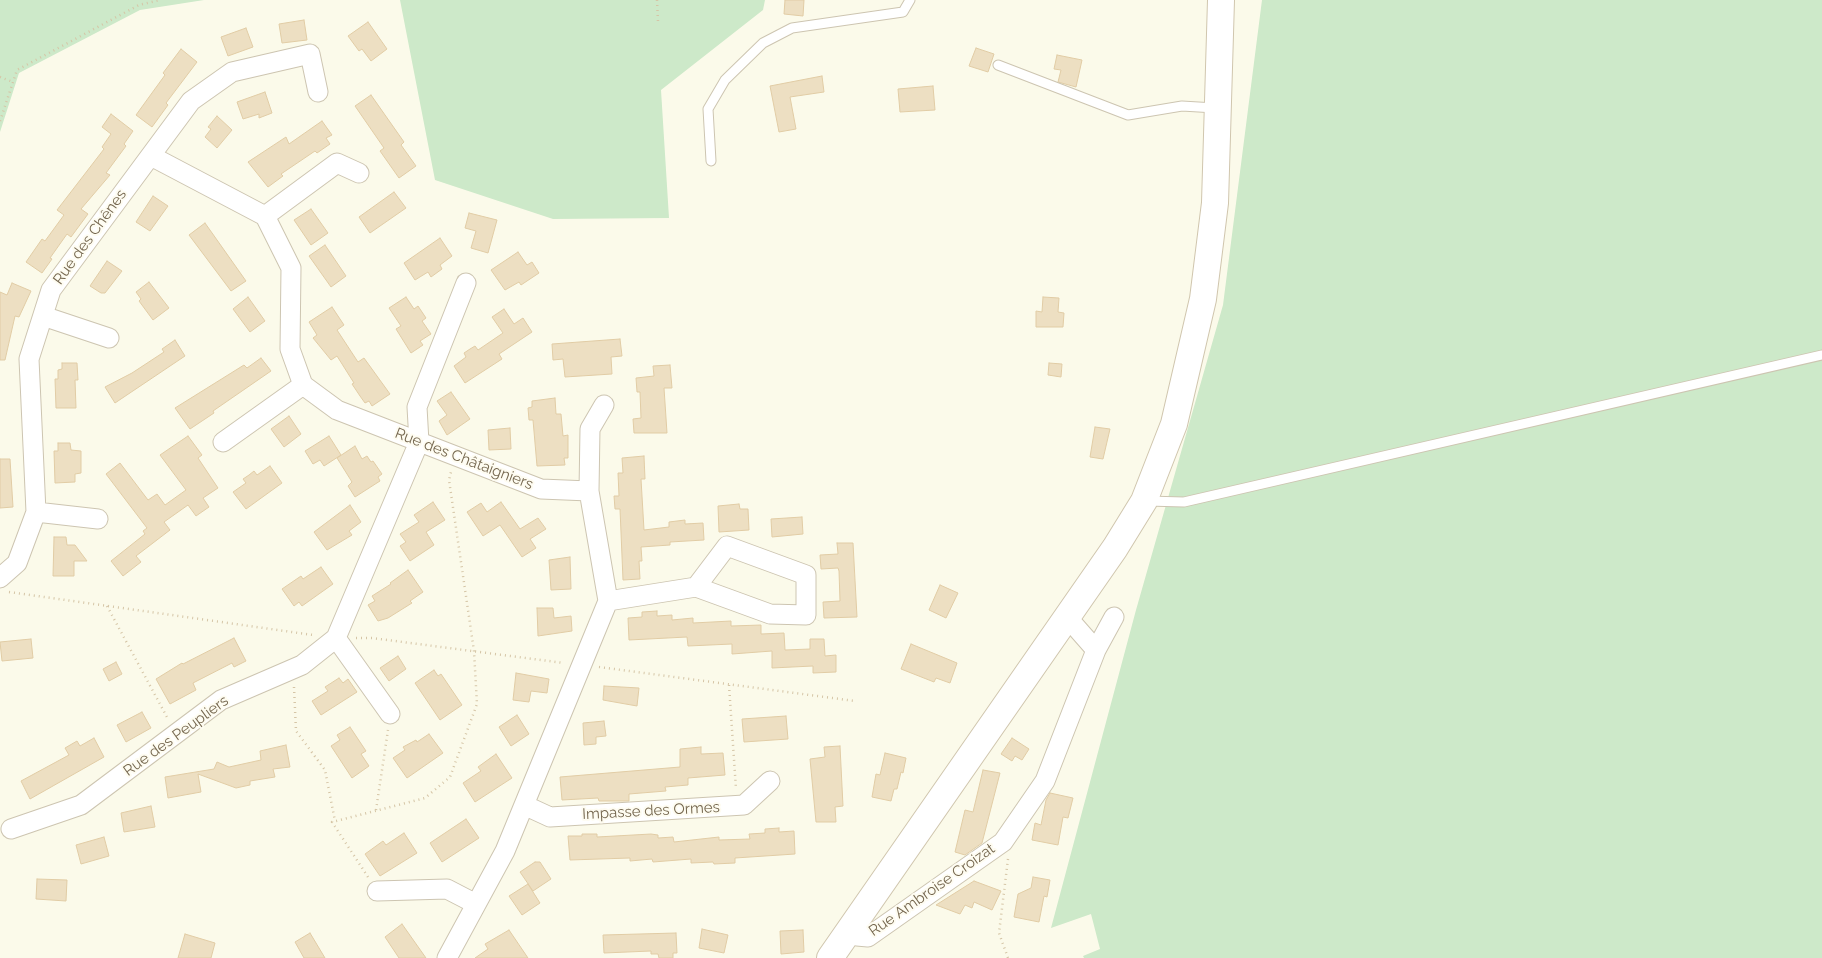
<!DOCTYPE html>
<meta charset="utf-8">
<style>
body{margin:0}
canvas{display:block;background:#fbfaea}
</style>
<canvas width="1822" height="958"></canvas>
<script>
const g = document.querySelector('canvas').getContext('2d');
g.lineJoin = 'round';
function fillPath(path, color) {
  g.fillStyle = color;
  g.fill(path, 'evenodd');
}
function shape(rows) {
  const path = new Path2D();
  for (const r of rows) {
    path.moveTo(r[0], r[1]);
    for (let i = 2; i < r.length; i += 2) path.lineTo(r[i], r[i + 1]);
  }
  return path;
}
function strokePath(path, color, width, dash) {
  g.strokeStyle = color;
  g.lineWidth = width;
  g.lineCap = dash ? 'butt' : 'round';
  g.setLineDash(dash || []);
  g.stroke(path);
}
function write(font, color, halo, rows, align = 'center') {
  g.font = font + ' Raleway,sans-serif';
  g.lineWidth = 4;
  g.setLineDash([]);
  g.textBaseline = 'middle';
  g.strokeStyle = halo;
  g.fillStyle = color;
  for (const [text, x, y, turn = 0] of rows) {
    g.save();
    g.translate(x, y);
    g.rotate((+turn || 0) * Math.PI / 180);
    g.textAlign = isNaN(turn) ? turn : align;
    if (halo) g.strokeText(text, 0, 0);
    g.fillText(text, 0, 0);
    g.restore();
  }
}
const green = shape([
 [0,0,204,0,140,10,19,73,0,132],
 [400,0,765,0,763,10,661,90,669,218,553,219,435,180],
 [1262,0,1822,0,1822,958,1084,958,1083,956,1100,949,1091,914,1051,928,1136,610,1223,305]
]);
const building = shape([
 [785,0,804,0,803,16,784,14,785,0],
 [304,20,307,40,282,43,279,24,304,20],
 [368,22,387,49,371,61,362,49,359,51,348,36,368,22],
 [246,28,253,47,228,56,221,37,246,28],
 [976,48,994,54,988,72,969,66,976,48],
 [181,49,197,62,166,103,168,105,152,127,136,115,165,75,163,73,181,49],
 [1057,55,1082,60,1076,87,1058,82,1061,70,1054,69,1057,55],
 [822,76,824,92,790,97,796,129,779,132,770,86,822,76],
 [933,86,935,110,900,112,898,89,933,86],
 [265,92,272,113,259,118,259,114,243,119,237,102,265,92],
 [371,95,404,142,401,145,416,166,399,178,380,151,384,148,355,106,371,95],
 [111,114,133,131,124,144,126,146,106,173,110,175,81,209,88,214,71,237,67,234,50,258,52,259,42,273,26,262,42,239,45,241,64,215,57,210,104,149,102,147,111,134,102,127,111,114],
 [217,116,232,130,217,148,205,137,211,129,208,127,217,116],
 [322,121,332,135,326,138,330,144,317,153,315,151,281,174,283,176,268,187,248,162,286,137,289,144,322,121],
 [394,192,406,208,370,233,359,217,394,192],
 [153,196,168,206,150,231,136,222,153,196],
 [311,209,328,233,311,245,294,220,311,209],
 [469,213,497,220,488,253,471,248,476,231,465,228,469,213],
 [205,223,246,281,231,291,189,235,205,223],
 [440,238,452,256,440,265,442,269,431,277,428,272,415,280,404,263,440,238],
 [325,245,346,276,331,287,309,256,325,245],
 [518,252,527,265,532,262,539,273,521,285,519,282,505,290,491,270,518,252],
 [107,261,122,271,105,293,101,293,90,286,107,261],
 [149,282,169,308,153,320,139,301,141,299,136,292,149,282],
 [12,283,31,291,19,317,15,316,5,360,0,360,0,292,7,295,12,283],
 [248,297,265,321,250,332,233,309,248,297],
 [406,297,414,309,418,306,426,318,422,321,431,334,420,341,423,345,411,353,396,329,401,326,389,308,406,297],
 [1043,297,1059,298,1058,312,1064,313,1063,327,1036,327,1036,311,1042,312,1043,297],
 [332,307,344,325,337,330,358,362,364,358,390,394,372,406,369,401,365,403,360,396,352,384,354,383,337,356,331,360,313,338,317,335,309,322,332,307],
 [504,309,514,324,523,318,532,332,499,354,502,359,465,383,454,366,466,357,464,353,470,349,475,346,478,350,503,333,492,317,504,309],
 [620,339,622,356,611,357,612,374,565,377,563,359,553,360,552,344,620,339],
 [175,340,185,356,115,403,105,387,132,373,164,352,162,349,175,340],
 [261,358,271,371,213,411,214,413,190,429,175,408,244,365,247,368,261,358],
 [62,363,77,363,78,380,75,380,76,408,56,408,55,379,58,379,58,370,62,369,62,363],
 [1049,363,1062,364,1061,377,1048,375,1049,363],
 [670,365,672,388,664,388,667,433,634,433,633,419,641,418,640,392,637,392,636,378,654,376,653,366,670,365],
 [451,392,470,419,447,435,439,421,447,415,437,401,451,392],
 [555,398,556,414,561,414,563,436,568,435,568,458,564,458,565,465,537,466,533,420,529,420,528,408,532,407,532,401,555,398],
 [289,416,301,434,284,447,271,429,289,416],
 [1095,427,1110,429,1103,459,1090,457,1095,427],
 [510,428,511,449,489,450,488,430,510,428],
 [188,436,202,455,198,458,218,488,203,498,209,507,196,516,188,505,164,522,170,530,136,556,141,562,123,576,111,561,145,534,143,531,147,528,106,474,120,463,148,500,157,494,165,505,186,490,160,455,188,436],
 [329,436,341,455,324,466,320,460,313,464,305,451,329,436],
 [58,443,70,443,71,450,81,451,81,473,75,474,75,482,55,483,54,451,58,451,58,443],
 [355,446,362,459,367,456,371,462,373,461,382,474,378,477,380,481,355,497,348,486,352,482,337,458,355,446],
 [644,456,645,479,641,479,644,530,669,527,669,522,685,520,685,524,703,523,704,540,670,542,670,545,641,547,642,561,639,561,640,579,623,580,620,509,615,509,614,496,619,496,618,473,623,473,622,458,644,456],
 [0,459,10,459,13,507,0,508,0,459],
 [270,466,282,483,246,509,233,492,246,483,243,479,249,475,254,471,257,475,270,466],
 [433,502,445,520,426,532,434,545,410,561,400,546,406,542,400,534,419,522,414,515,433,502],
 [501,502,520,529,538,518,546,529,530,539,536,548,522,557,500,525,483,536,467,512,481,503,487,512,501,502],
 [739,504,740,509,748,509,749,530,719,532,718,506,739,504],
 [350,505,361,522,349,531,352,535,327,550,314,532,350,505],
 [802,517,803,534,772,537,771,519,802,517],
 [54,537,66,537,67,545,75,545,87,561,74,561,74,576,53,576,54,537],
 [837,543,853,543,857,617,824,618,823,602,840,601,839,571,838,568,821,569,820,555,838,554,837,543],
 [570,557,571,589,551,590,549,560,570,557],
 [321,567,333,584,302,606,299,602,294,606,282,589,301,576,303,579,321,567],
 [408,570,423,592,410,601,412,603,388,618,378,621,368,605,375,601,372,596,391,584,390,583,408,570],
 [940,585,958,593,946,618,929,610,940,585],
 [537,608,553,608,554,618,571,616,572,631,538,636,537,608],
 [657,611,657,616,672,615,672,620,693,618,693,623,731,621,731,626,761,625,761,634,784,633,785,650,810,649,810,639,824,639,825,656,836,655,836,672,813,673,813,666,772,668,772,651,732,654,732,644,688,646,687,637,629,640,628,618,642,617,642,612,657,611],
 [234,638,246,661,234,667,232,663,193,683,196,690,170,704,156,679,182,663,183,664,234,638],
 [31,639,33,658,2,661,0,642,31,639],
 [911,644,957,663,950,683,936,678,934,682,901,669,911,644],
 [398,656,406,669,389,681,380,668,398,656],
 [116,662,122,674,109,681,103,669,116,662],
 [434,670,438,676,441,674,462,705,440,720,415,683,434,670],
 [516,673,549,679,547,693,531,691,529,702,513,700,516,673],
 [339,678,343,683,348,679,357,692,321,715,312,701,328,691,325,687,339,678],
 [604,686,639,688,637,706,603,700,604,686],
 [142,712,151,728,126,742,117,725,142,712],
 [517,715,529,734,511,746,499,727,517,715],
 [786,716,788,739,744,742,742,719,786,716],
 [604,721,606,736,596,737,596,744,584,745,583,723,604,721],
 [350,727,366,751,361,754,369,766,352,778,331,746,340,740,337,735,350,727],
 [429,734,443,753,407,778,393,758,405,750,403,747,416,740,417,742,429,734],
 [94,738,104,757,30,799,21,781,69,755,65,748,77,741,80,746,94,738],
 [1012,738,1029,749,1022,760,1015,756,1012,761,1001,754,1012,738],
 [286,745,290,767,273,769,275,777,250,781,250,785,236,788,198,774,201,792,168,798,165,777,214,769,217,762,229,767,261,760,260,751,286,745],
 [840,746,843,806,835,807,836,822,816,822,810,759,825,757,824,747,840,746],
 [701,747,701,754,723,753,725,775,688,778,688,785,665,787,666,791,629,794,629,801,599,801,598,798,562,800,560,777,680,767,680,749,701,747],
 [885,753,906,758,903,773,901,772,897,789,894,789,891,801,872,797,876,774,880,775,885,753],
 [496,754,512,778,475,802,463,783,481,771,478,767,496,754],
 [983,770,1000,773,982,843,965,855,955,852,965,810,973,812,983,770],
 [1050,793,1073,798,1068,818,1063,817,1058,845,1032,840,1035,823,1041,825,1046,800,1050,793],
 [151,806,155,827,124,832,121,813,151,806],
 [466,819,479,838,442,862,430,843,466,819],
 [779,828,779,832,794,831,795,854,735,858,735,863,714,864,713,862,691,863,691,859,653,862,652,859,630,861,630,858,570,860,568,836,582,836,582,834,597,834,597,837,651,834,658,835,658,838,673,837,674,842,719,837,719,840,750,839,749,834,765,833,765,829,779,828],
 [404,833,417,853,380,876,365,854,383,841,386,845,404,833],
 [104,837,109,856,81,864,76,845,104,837],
 [535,862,540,862,551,879,533,891,520,872,535,862],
 [1033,877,1050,880,1047,897,1044,896,1039,922,1014,917,1018,894,1031,888,1033,877],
 [37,879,67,880,66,901,36,899,37,879],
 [974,881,1001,891,992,910,974,902,972,908,965,905,960,914,936,905,974,881],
 [528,884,540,903,522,915,509,896,528,884],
 [402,924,426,958,399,958,385,937,402,924],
 [702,929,728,935,724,953,699,948,702,929],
 [509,930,528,958,475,958,488,949,485,944,509,930],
 [803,930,804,952,781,954,780,931,803,930],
 [310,933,325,958,304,958,295,942,310,933],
 [676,933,677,953,673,953,673,958,659,958,658,954,651,954,651,951,604,953,603,935,676,933],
 [185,934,215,943,211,958,178,958,185,934]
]);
const path = shape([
 [657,0,658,22],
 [0,77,13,82],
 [0,121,17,70,139,5,160,0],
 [9,592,313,635],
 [107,606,168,719],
 [356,638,372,638,564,663],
 [599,667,855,701],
 [729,685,736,789],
 [294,687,296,731,325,770,335,821],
 [376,810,388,730],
 [1008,859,999,933,1008,958],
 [368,877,332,822,425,798,450,777,477,704,474,651,449,480,451,472]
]);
const service = shape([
 [998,65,1128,115,1182,106,1215,108],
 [711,161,708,109,725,80,763,43,792,28,903,12,910,0],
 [1147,501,1184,502,1822,355]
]);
const minor = shape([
 [151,156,265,216,291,268,290,349,303,385,337,410,541,489,589,491,608,601,505,851,447,958],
 [265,216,337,163,359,173],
 [43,316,109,338],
 [223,442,303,385],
 [589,491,590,429,604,405],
 [36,512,98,519],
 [0,578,17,563,36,512,29,359,51,290,191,101,232,72,310,54,318,92],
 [608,601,696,587,770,614,806,615,806,575,727,546,696,587],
 [1067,617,1096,650],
 [336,638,390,714],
 [524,805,550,817,744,805,770,781],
 [11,829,81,805,221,700,302,665,336,638,419,442,417,407,466,283],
 [377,891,447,889,476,904],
 [850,931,857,936,868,937,1003,842,1045,781,1096,650,1114,617]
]);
const secondary = shape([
 [830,958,1115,548,1144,501,1174,424,1203,299,1215,203,1221,0]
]);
const streetNames = [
 ["Rue des Chênes",90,237,-54],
 ["Rue des Châtaigniers",464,459,21],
 ["Rue des Peupliers",176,736,-36],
 ["Impasse des Ormes",651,811,-3],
 ["Rue Ambroise Croizat",932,890,-35]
];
fillPath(green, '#cde9c9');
fillPath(building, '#eddfc2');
strokePath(building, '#e1cca5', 1);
strokePath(service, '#cdc5b1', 11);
strokePath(minor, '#cdc5b1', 21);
strokePath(secondary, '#d0c6ae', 28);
strokePath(path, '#d5c5a6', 2.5, [1, 4]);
strokePath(service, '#fff', 9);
strokePath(minor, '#fff', 19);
strokePath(secondary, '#fff', 26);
write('15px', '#75674f', '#fefcf1', streetNames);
</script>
